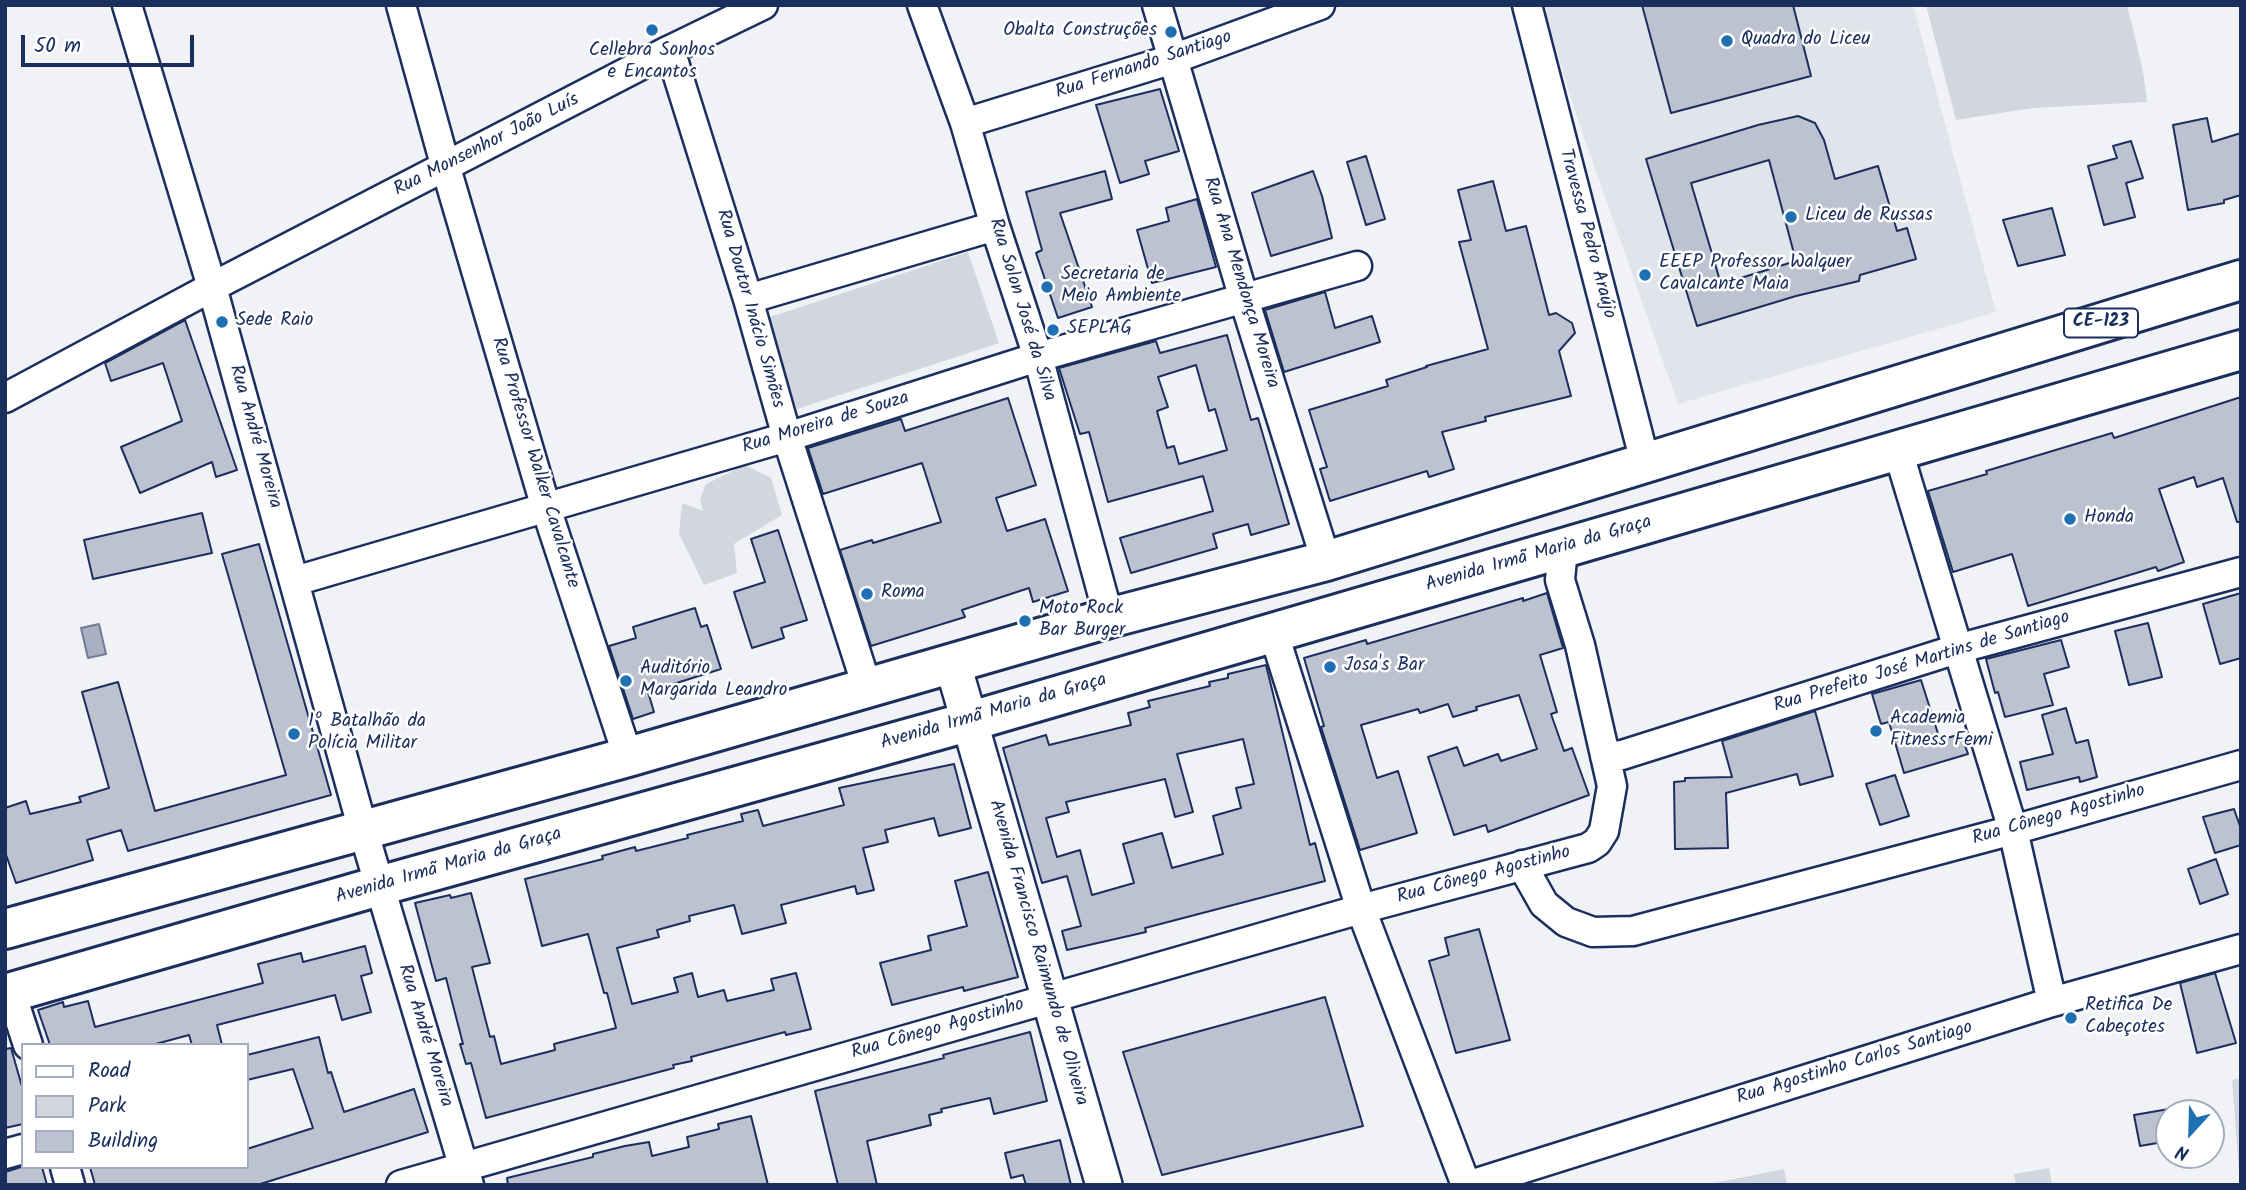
<!DOCTYPE html>
<meta charset="utf-8">
<style>
body{margin:0}
#map{position:relative;width:2246px;height:1190px;overflow:hidden;background:#f1f2f5;font-family:Kalam,sans-serif}
canvas{display:block}
.frame{position:absolute;inset:0;border:7px solid #1b2f5e;pointer-events:none}
.legend{position:absolute;left:21px;top:1043px;width:228px;height:126px;box-sizing:border-box;background:#fff;border:2px solid #a4acbf;margin:0;padding:9px 12px;list-style:none;font-size:21px;color:#1b2f5e}
.legend li{display:flex;align-items:center;gap:14px;height:35px}
.legend b{width:35px;border:2px solid #a4acbf}
.north{position:absolute;left:2155px;top:1099px;width:70px;height:70px;box-sizing:border-box;background:#fff;border:2px solid #a4acbf;border-radius:50%;rotate:202deg;font-size:19px;font-weight:700;line-height:28px;text-align:center;color:#1b2f5e}
.north::after{content:'';display:block;margin:auto;width:24px;height:32px;background:#1f6fb2;clip-path:polygon(50% 0,100% 100%,50% 72%,0 100%)}
.scale{position:absolute;left:21px;top:35px;width:173px;height:32px;box-sizing:border-box;border:4px solid #1b2f5e;border-top:0;padding-left:9px;font-size:21px;line-height:24px;white-space:nowrap;color:#1b2f5e;-webkit-text-stroke:5px #fff;paint-order:stroke}
</style>
<div id="map">
<canvas width="2246" height="1190"></canvas>
<div class="frame"></div>
<ul class="legend">
<li><b style="height:9px;background:#fff"></b>Road</li>
<li><b style="height:19px;background:#d2d6df"></b>Park</li>
<li><b style="height:19px;background:#bcc2d0"></b>Building</li>
</ul>
<div class="north">N</div>
<div class="scale">50 m</div>
</div>
<script>
const g = document.querySelector('canvas').getContext('2d');
g.lineJoin = 'round';
function fillPath(path, color) {
  g.fillStyle = color;
  g.fill(path, 'evenodd');
}
function shape(rows) {
  const path = new Path2D();
  for (const r of rows) {
    path.moveTo(r[0], r[1]);
    for (let i = 2; i < r.length; i += 2) path.lineTo(r[i], r[i + 1]);
  }
  return path;
}
function strokePath(path, color, width, dash) {
  g.strokeStyle = color;
  g.lineWidth = width;
  g.lineCap = dash ? 'butt' : 'round';
  g.setLineDash(dash || []);
  g.stroke(path);
}
function write(font, color, halo, rows, align = 'center') {
  g.font = font + ' Kalam,sans-serif';
  g.lineWidth = 5;
  g.setLineDash([]);
  g.textBaseline = 'middle';
  g.strokeStyle = halo;
  g.fillStyle = color;
  for (const [text, x, y, turn = 0] of rows) {
    g.save();
    g.translate(x, y);
    g.rotate((+turn || 0) * Math.PI / 180);
    g.textAlign = isNaN(turn) ? turn : align;
    if (halo) g.strokeText(text, 0, 0);
    g.fillText(text, 0, 0);
    g.restore();
  }
}
const built = shape([
 [1542,5,1913,5,1996,312,1678,404,1579,123]
]);
const green = shape([
 [1926,5,2127,5,2143,71,2147,102,2033,108,1956,120],
 [968,252,999,343,797,409,767,318],
 [745,465,771,478,782,515,734,544,737,573,704,585,679,534,682,503,703,511,700,499,706,484],
 [2241,1078,2241,1185,2240,1185,2232,1080],
 [2049,1168,2052,1185,2016,1185,2014,1174],
 [1784,1169,1787,1185,1709,1185,1709,1184]
]);
const water = shape([
 [99,624,106,654,88,658,81,628,99,624]
]);
const building = shape([
 [1642,5,1793,5,1811,76,1671,113,1642,5],
 [1160,89,1179,151,1145,161,1149,174,1120,183,1096,105,1160,89],
 [1798,116,1815,123,1824,140,1835,179,1878,166,1897,231,1907,228,1916,259,1860,275,1859,281,1796,296,1697,326,1646,159,1758,125,1798,116],
 [1769,160,1796,261,1721,284,1691,183,1769,160],
 [2207,118,2212,142,2241,133,2241,195,2224,200,2224,203,2188,210,2173,125,2207,118],
 [2131,141,2143,178,2126,183,2135,217,2104,225,2088,166,2117,158,2113,146,2131,141],
 [1366,156,1385,219,1366,225,1347,162,1366,156],
 [1105,171,1112,199,1060,213,1092,307,1058,318,1036,253,1042,250,1026,192,1105,171],
 [1313,171,1322,196,1332,238,1271,256,1252,193,1313,171],
 [1493,181,1506,231,1526,226,1549,315,1556,313,1572,323,1575,333,1559,351,1571,396,1485,417,1486,421,1442,432,1454,469,1429,477,1427,471,1330,501,1320,469,1327,467,1309,410,1388,386,1386,380,1427,367,1426,366,1488,349,1459,242,1471,240,1458,190,1493,181],
 [1197,199,1216,267,1152,283,1137,230,1169,221,1166,208,1197,199],
 [2052,208,2065,255,2018,266,2003,220,2052,208],
 [1325,292,1335,328,1372,316,1380,342,1284,372,1265,310,1325,292],
 [185,320,237,470,216,477,212,462,140,493,121,447,182,421,163,363,111,381,105,363,185,320],
 [1227,335,1251,420,1258,418,1289,524,1251,535,1248,524,1213,534,1217,548,1131,573,1120,538,1213,511,1203,476,1108,502,1089,432,1080,434,1059,368,1156,341,1160,353,1227,335],
 [1196,365,1209,411,1215,409,1227,450,1179,464,1174,446,1167,448,1157,411,1168,407,1158,377,1196,365],
 [2241,397,2241,522,2237,522,2223,478,2197,487,2194,477,2159,489,2184,562,2158,571,2156,567,2028,606,2012,554,1953,572,1928,491,1987,474,1986,471,2112,433,2114,438,2241,397],
 [1008,398,1036,485,996,498,1007,531,1045,519,1068,591,1033,602,1029,588,962,610,965,617,871,646,840,550,872,540,873,543,941,522,922,463,823,494,808,448,901,419,905,431,1008,398],
 [202,513,212,553,93,579,84,540,202,513],
 [778,530,807,620,781,628,784,638,752,648,734,592,765,582,751,539,778,530],
 [259,544,331,795,128,851,121,830,87,840,93,860,16,883,5,852,5,808,26,801,30,814,81,802,79,797,109,788,82,692,118,682,155,811,286,775,222,554,259,544],
 [1547,593,1563,648,1540,655,1557,712,1551,714,1564,751,1572,748,1589,795,1488,832,1486,825,1454,835,1428,757,1457,747,1464,766,1498,754,1501,761,1537,749,1519,695,1476,707,1477,710,1453,717,1448,704,1420,713,1418,709,1361,725,1377,778,1398,771,1417,833,1360,850,1321,727,1324,726,1304,658,1366,640,1367,644,1523,598,1523,601,1547,593],
 [2241,593,2241,658,2220,664,2203,604,2241,593],
 [695,608,701,627,707,625,721,669,648,692,654,712,633,719,609,646,636,638,633,627,695,608],
 [2148,623,2162,677,2129,685,2115,631,2148,623],
 [2061,640,2069,667,2044,674,2053,705,2005,717,1998,692,1995,693,1986,659,2061,640],
 [1266,665,1310,845,1315,843,1325,881,1145,928,1146,932,1067,950,1062,931,1081,926,1067,876,1042,883,1003,748,1046,735,1049,745,1131,725,1128,713,1150,707,1148,701,1210,686,1209,682,1228,678,1228,674,1266,665],
 [1243,739,1254,784,1236,788,1241,808,1213,816,1223,854,1172,868,1162,833,1123,844,1134,883,1092,895,1080,850,1057,857,1046,818,1069,812,1066,802,1165,779,1175,817,1193,812,1177,754,1243,739],
 [1921,680,1940,740,1961,734,1968,754,1904,773,1889,722,1881,724,1872,694,1921,680],
 [2066,708,2076,743,2088,740,2097,777,2080,782,2079,777,2027,790,2020,762,2053,754,2042,715,2066,708],
 [1815,711,1833,776,1800,785,1797,774,1726,793,1728,848,1675,849,1674,782,1685,781,1685,778,1732,777,1722,741,1815,711],
 [954,764,971,828,939,836,934,818,885,830,888,842,863,848,874,890,857,894,855,886,781,905,786,923,742,934,734,905,689,916,690,921,657,930,659,937,617,948,632,1004,678,992,674,978,692,973,698,997,724,990,727,1001,774,990,771,979,796,973,811,1029,786,1035,785,1032,691,1057,692,1061,673,1065,674,1068,486,1118,471,1063,466,1064,460,1044,463,1044,446,978,436,981,415,903,450,895,451,898,471,893,490,963,472,967,490,1037,494,1036,501,1064,555,1050,554,1044,616,1028,607,993,604,993,588,934,542,946,525,879,603,859,602,856,635,847,636,851,688,838,687,835,743,821,741,814,758,810,763,826,844,805,839,788,954,764],
 [1895,775,1909,816,1880,825,1866,784,1895,775],
 [2234,809,2241,829,2241,845,2215,853,2203,817,2234,809],
 [2216,859,2228,894,2200,904,2188,869,2216,859],
 [988,872,1018,977,964,991,963,987,892,1005,880,963,931,950,928,936,967,926,955,881,988,872],
 [1479,929,1510,1040,1456,1053,1429,961,1449,955,1445,938,1479,929],
 [365,946,372,973,361,976,371,1012,342,1020,335,995,217,1025,222,1045,192,1045,189,1035,152,1045,50,1045,38,1010,63,1002,64,1007,88,1001,95,1027,263,983,258,964,301,953,303,962,365,946],
 [2215,973,2236,1043,2197,1053,2180,983,2215,973],
 [1325,997,1363,1126,1162,1175,1123,1052,1325,997],
 [1030,1032,1047,1101,994,1114,990,1098,941,1109,942,1112,929,1115,931,1125,867,1141,877,1185,838,1185,815,1091,944,1058,943,1055,1030,1032],
 [319,1037,328,1073,331,1072,344,1112,414,1089,428,1132,257,1185,95,1185,90,1167,247,1167,247,1149,313,1128,293,1069,247,1080,247,1055,319,1037],
 [11,1048,23,1090,23,1124,5,1128,5,1049,11,1048],
 [2169,1109,2169,1141,2140,1146,2134,1115,2169,1109],
 [751,1116,768,1185,508,1185,507,1178,593,1157,593,1154,625,1146,649,1142,652,1156,689,1147,687,1137,719,1129,718,1124,751,1116],
 [1060,1140,1071,1185,1026,1185,1023,1175,1011,1178,1005,1153,1060,1140],
 [21,1167,42,1167,47,1185,5,1185,5,1172,21,1167]
]);
const minor = shape([
 [127,5,212,287,363,830,469,1185],
 [401,5,446,168,546,508,628,757],
 [922,5,965,123,995,226,1038,357,1109,618],
 [1157,5,1244,299,1326,561],
 [1527,5,1645,462],
 [670,50,748,299,787,437,867,687],
 [965,123,1173,59,1320,5],
 [748,299,995,226],
 [5,398,212,287,670,50,763,5],
 [1898,451,2013,830,2052,1002],
 [295,581,787,437,1038,357,1357,266],
 [1273,631,1361,909,1466,1185],
 [1605,756,1622,755,1957,649,2241,572],
 [1522,865,1544,904,1566,922,1593,932,1633,931,2013,830,2241,765],
 [11,993,28,1045],
 [5,1154,23,1149],
 [65,1167,70,1185],
 [401,1185,1361,909,1588,848,1597,842,1604,831,1612,786,1580,645,1560,580,1563,548],
 [1470,1185,2052,1002,2241,949]
]);
const tertiary = shape([
 [953,665,1104,1185]
]);
const primary = shape([
 [5,929,628,757,1109,618,1326,561,2241,280],
 [5,994,379,886,971,721,2241,350]
]);
const markers = [
 [652,30,7,"#1f6fb2"],
 [1171,32,7,"#1f6fb2"],
 [1727,41,7,"#1f6fb2"],
 [1791,217,7,"#1f6fb2"],
 [1645,275,7,"#1f6fb2"],
 [1047,287,7,"#1f6fb2"],
 [222,322,7,"#1f6fb2"],
 [1053,330,7,"#1f6fb2"],
 [2070,519,7,"#1f6fb2"],
 [867,594,7,"#1f6fb2"],
 [1025,621,7,"#1f6fb2"],
 [1330,667,7,"#1f6fb2"],
 [626,681,7,"#1f6fb2"],
 [1876,731,7,"#1f6fb2"],
 [294,734,7,"#1f6fb2"],
 [2071,1018,7,"#1f6fb2"]
];
const shields = [
 [2101,323,74]
];
const shieldNames = [
 ["CE-123",2101,323]
];
const poiNames = [
 ["Obalta Construções",1157,32,"right"],
 ["Quadra do Liceu",1741,41],
 ["Cellebra Sonhos",652,52,"center"],
 ["e Encantos",652,74,"center"],
 ["Liceu de Russas",1805,217],
 ["EEEP Professor Walquer",1659,264],
 ["Cavalcante Maia",1659,286],
 ["Secretaria de",1061,276],
 ["Meio Ambiente",1061,298],
 ["Sede Raio",236,322],
 ["SEPLAG",1067,330],
 ["Honda",2084,519],
 ["Roma",881,594],
 ["Moto Rock",1039,610],
 ["Bar Burger",1039,632],
 ["Josa's Bar",1344,667],
 ["Auditório",640,670],
 ["Margarida Leandro",640,692],
 ["Academia",1890,720],
 ["Fitness Femi",1890,742],
 ["1º Batalhão da",308,723],
 ["Polícia Militar",308,745],
 ["Retifica De",2085,1007],
 ["Cabeçotes",2085,1029]
];
const streetNames = [
 ["Rua Fernando Santiago",1144,66,-18],
 ["Rua Monsenhor João Luís",487,146,-27],
 ["Travessa Pedro Araújo",1586,234,75],
 ["Rua Ana Mendonça Moreira",1240,283,73],
 ["Rua Doutor Inácio Simões",749,309,74],
 ["Rua Solon José da Silva",1021,310,73],
 ["Rua Moreira de Souza",826,424,-17],
 ["Rua André Moreira",254,437,74],
 ["Rua Professor Walker Cavalcante",534,463,73],
 ["Avenida Irmã Maria da Graça",1539,555,-16],
 ["Rua Prefeito José Martins de Santiago",1922,663,-17],
 ["Avenida Irmã Maria da Graça",994,713,-16],
 ["Rua Cônego Agostinho",2059,816,-16],
 ["Avenida Irmã Maria da Graça",449,867,-16],
 ["Rua Cônego Agostinho",1484,876,-15],
 ["Avenida Francisco Raimundo de Oliveira",1037,953,74],
 ["Rua Cônego Agostinho",938,1030,-16],
 ["Rua André Moreira",424,1036,73],
 ["Rua Agostinho Carlos Santiago",1855,1064,-17]
];
fillPath(built, '#e1e4ea');
fillPath(green, '#d2d6df');
fillPath(water, '#a8b0c2');
strokePath(water, '#707c9a', 2);
fillPath(building, '#bcc2d0');
strokePath(building, '#1b2f5e', 2);
strokePath(minor, '#1b2f5e', 33);
strokePath(tertiary, '#1b2f5e', 40);
strokePath(primary, '#1b2f5e', 44);
strokePath(minor, '#fff', 28);
strokePath(tertiary, '#fff', 35);
strokePath(primary, '#fff', 38);
for (const [x, y, r, color] of markers) {
  const dot = new Path2D();
  dot.arc(x, y, r, 0, 2 * Math.PI);
  g.fillStyle = color;
  g.fill(dot);
  strokePath(dot, '#fff', 2.5);
}
for (const [x, y, w] of shields) {
  const box = new Path2D();
  box.roundRect(x - w / 2, y - 14.5, w, 29, 5);
  g.fillStyle = '#fff';
  g.fill(box);
  strokePath(box, '#1b2f5e', 2);
}
write('bold 18px', '#1b2f5e', null, shieldNames);
write('19px', '#1b2f5e', '#fff', poiNames, 'left');
write('19px', '#1b2f5e', '#fff', streetNames);
</script>
